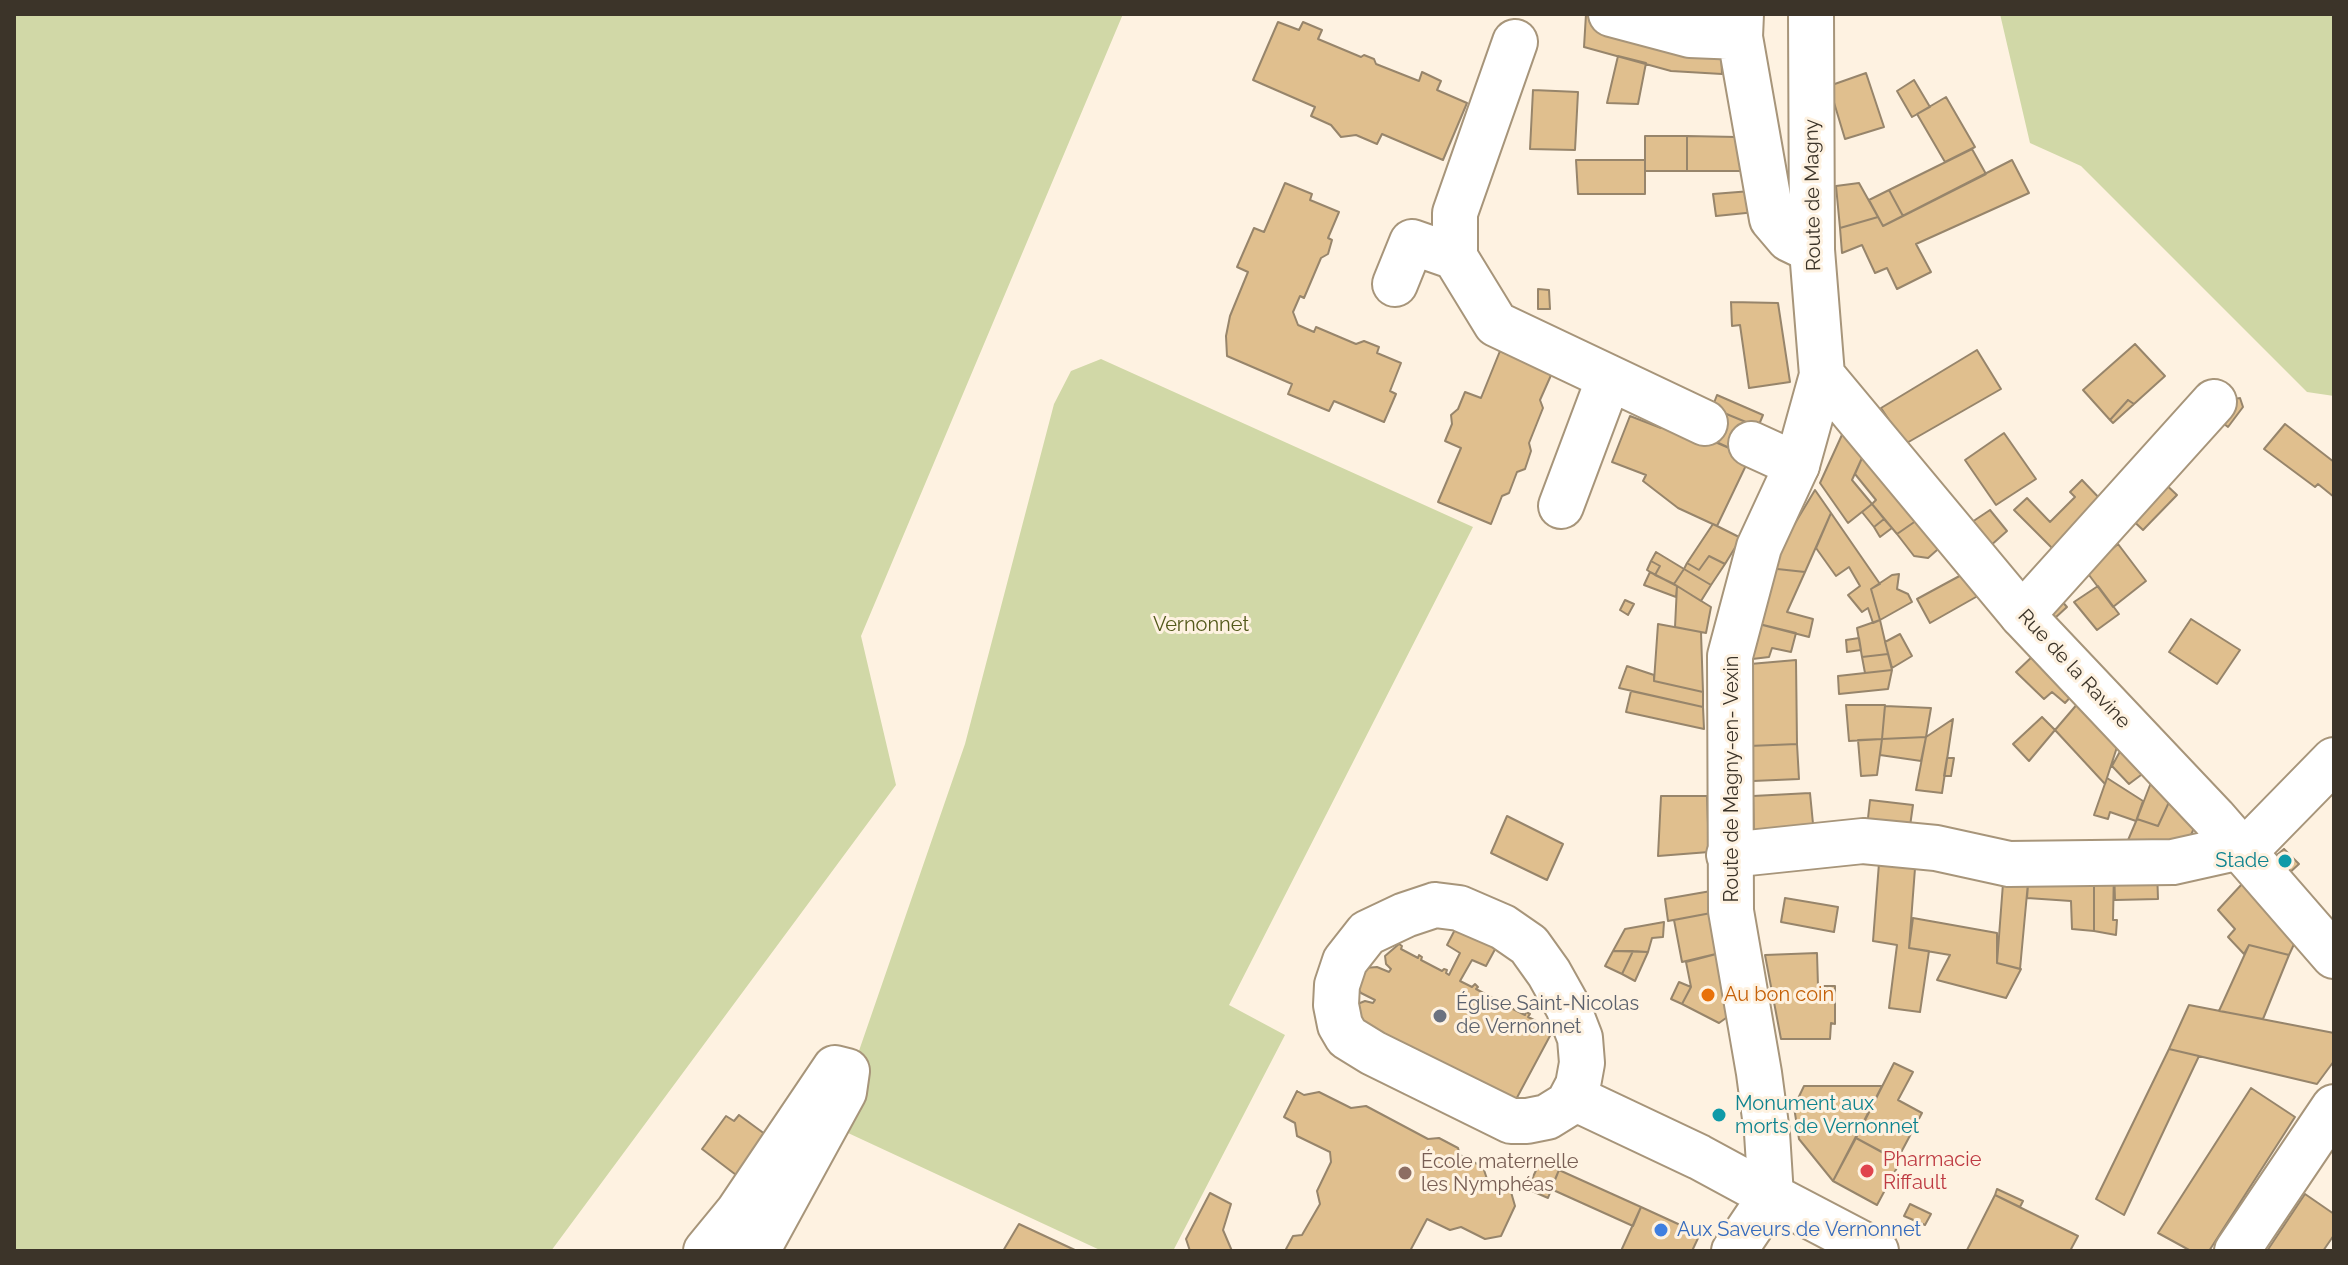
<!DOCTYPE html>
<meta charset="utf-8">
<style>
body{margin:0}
#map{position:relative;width:2348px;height:1265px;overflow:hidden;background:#fef2e1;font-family:Raleway,sans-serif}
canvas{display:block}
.frame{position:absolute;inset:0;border:16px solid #3c3429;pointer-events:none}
</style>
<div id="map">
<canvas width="2348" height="1265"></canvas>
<div class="frame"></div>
</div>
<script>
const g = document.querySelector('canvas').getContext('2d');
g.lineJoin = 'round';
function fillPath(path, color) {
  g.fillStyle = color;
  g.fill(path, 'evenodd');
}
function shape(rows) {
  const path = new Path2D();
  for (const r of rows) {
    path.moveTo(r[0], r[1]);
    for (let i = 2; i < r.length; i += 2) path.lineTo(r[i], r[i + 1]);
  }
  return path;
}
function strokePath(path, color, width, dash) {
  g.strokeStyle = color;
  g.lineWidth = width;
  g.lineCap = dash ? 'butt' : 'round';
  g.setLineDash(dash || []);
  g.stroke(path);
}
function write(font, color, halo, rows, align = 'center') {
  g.font = font + ' Raleway,sans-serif';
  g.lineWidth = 6;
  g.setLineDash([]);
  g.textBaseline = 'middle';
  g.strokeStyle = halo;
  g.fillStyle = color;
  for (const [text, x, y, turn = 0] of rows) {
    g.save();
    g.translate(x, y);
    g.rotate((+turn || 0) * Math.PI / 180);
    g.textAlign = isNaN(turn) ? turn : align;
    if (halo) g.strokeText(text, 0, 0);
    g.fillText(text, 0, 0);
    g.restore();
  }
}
const green = shape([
 [14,14,1123,14,861,636,896,785,551,1251,14,1251],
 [2000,14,2334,14,2334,396,2307,392,2081,166,2030,143],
 [1101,359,1473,527,1229,1005,1285,1035,1173,1251,1102,1251,833,1126,965,744,1054,404,1071,371]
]);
const building = shape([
 [1586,14,1673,39,1721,47,1722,74,1671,71,1584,47,1586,14],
 [1278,22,1299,30,1303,22,1322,30,1318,39,1361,57,1364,55,1374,59,1376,64,1419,81,1422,72,1441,81,1437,90,1467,103,1443,160,1382,134,1377,144,1356,135,1341,137,1331,125,1311,116,1315,107,1253,80,1278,22],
 [1618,56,1646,63,1638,104,1607,103,1618,56],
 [1866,73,1884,127,1845,139,1829,86,1866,73],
 [1914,80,1930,107,1912,117,1897,91,1914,80],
 [1533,90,1578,92,1575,150,1530,149,1533,90],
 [1946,97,1975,147,1945,162,1917,114,1946,97],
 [1645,136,1687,136,1687,171,1645,171,1645,136],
 [1687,136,1737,137,1746,171,1687,171,1687,136],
 [1972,149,1986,174,1903,216,1889,190,1972,149],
 [1576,160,1645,160,1645,194,1578,194,1576,160],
 [2012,160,2029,193,1916,244,1931,272,1897,289,1887,268,1875,273,1862,245,1842,253,1840,228,1878,217,1883,226,2012,160],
 [1285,183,1312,194,1310,200,1339,212,1328,238,1332,240,1328,254,1321,258,1304,298,1300,296,1293,312,1298,325,1314,332,1316,327,1356,344,1364,341,1379,347,1377,353,1401,363,1390,391,1396,394,1384,422,1334,401,1329,411,1288,394,1292,384,1227,356,1226,336,1230,316,1248,272,1237,267,1254,228,1264,232,1285,183],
 [1859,183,1878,217,1840,228,1836,186,1859,183],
 [1889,190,1903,216,1883,226,1869,200,1889,190],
 [1751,191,1756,212,1716,216,1713,194,1751,191],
 [1538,289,1549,290,1550,309,1538,309,1538,289],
 [1731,302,1778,303,1790,382,1749,388,1740,325,1732,326,1731,302],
 [2135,344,2165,376,2134,404,2128,400,2110,420,2083,390,2135,344],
 [1977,350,2001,389,1905,444,1881,408,1977,350],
 [1500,351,1552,373,1540,400,1543,408,1529,443,1531,451,1525,469,1517,472,1509,493,1502,496,1491,524,1438,502,1461,448,1445,441,1452,424,1451,415,1458,409,1465,392,1481,398,1500,351],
 [1717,395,1763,415,1758,427,1712,408,1717,395],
 [2240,398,2243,407,2228,427,2215,417,2234,399,2240,398],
 [2128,400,2134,404,2113,423,2110,420,2128,400],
 [1712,408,1758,427,1747,456,1701,435,1712,408],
 [1630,416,1661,428,1664,420,1750,457,1717,526,1678,508,1643,481,1646,475,1612,462,1630,416],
 [2285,424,2334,462,2334,497,2318,484,2315,487,2264,449,2285,424],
 [1846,426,1866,449,1852,480,1872,504,1848,523,1820,483,1846,426],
 [2004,433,2036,479,1996,505,1965,460,2004,433],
 [1866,449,1923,516,1897,534,1872,504,1876,500,1855,474,1866,449],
 [2160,479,2177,495,2143,530,2126,514,2160,479],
 [2082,480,2102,501,2053,549,2014,510,2027,498,2050,522,2075,497,2070,492,2082,480],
 [1815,490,1831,513,1805,572,1768,568,1815,490],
 [1872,504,1884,519,1874,527,1862,512,1872,504],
 [1990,510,2007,531,1989,547,1969,524,1990,510],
 [1831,513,1880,584,1871,589,1880,620,1873,623,1868,608,1862,612,1848,595,1860,586,1849,567,1836,576,1816,548,1831,513],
 [1923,516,1945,543,1928,558,1914,556,1897,534,1923,516],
 [1884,519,1892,528,1880,537,1874,527,1884,519],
 [1713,524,1741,538,1725,564,1709,556,1699,570,1687,563,1713,524],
 [2118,544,2146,581,2113,607,2086,571,2118,544],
 [1656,552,1684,569,1674,584,1655,575,1660,566,1651,561,1656,552],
 [1709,556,1725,564,1711,585,1684,569,1687,563,1699,570,1709,556],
 [1651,561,1660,566,1655,575,1647,570,1651,561],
 [1768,568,1805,572,1787,612,1813,619,1809,637,1751,622,1768,568],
 [1684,569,1711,585,1701,601,1674,584,1684,569],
 [1650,572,1677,586,1676,597,1644,585,1650,572],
 [1965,573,1983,593,1930,623,1917,599,1965,573],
 [1899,574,1897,589,1908,594,1912,602,1880,620,1871,589,1892,575,1899,574],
 [1677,586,1711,607,1706,633,1675,627,1677,586],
 [2098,586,2119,614,2097,630,2074,602,2098,586],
 [2052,590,2067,607,2055,618,2041,601,2052,590],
 [1625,600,1634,604,1628,615,1620,610,1625,600],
 [2191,619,2240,650,2217,684,2169,652,2191,619],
 [1880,620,1888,654,1862,657,1857,628,1880,620],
 [1751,622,1796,633,1791,652,1772,648,1769,657,1744,660,1751,622],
 [1658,624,1701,632,1703,692,1654,681,1658,624],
 [1900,634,1912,656,1892,668,1885,642,1900,634],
 [1859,638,1861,650,1847,652,1846,640,1859,638],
 [2036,653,2075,692,2065,703,2052,692,2044,699,2016,672,2036,653],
 [1888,654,1892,670,1865,673,1862,657,1888,654],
 [1796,660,1797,744,1749,746,1750,664,1796,660],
 [1627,666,1654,675,1654,681,1703,692,1703,707,1619,688,1627,666],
 [1892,670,1888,689,1839,694,1838,676,1892,670],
 [1631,691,1703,707,1704,729,1626,712,1631,691],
 [2079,702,2118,744,2105,784,2055,730,2079,702],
 [1846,705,1885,705,1882,739,1849,741,1846,705],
 [1885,706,1931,708,1926,737,1882,739,1885,706],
 [2042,717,2055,730,2029,761,2013,744,2042,717],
 [1953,719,1942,793,1916,790,1926,737,1953,719],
 [1926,737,1921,761,1880,755,1882,739,1926,737],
 [1882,739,1877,775,1861,776,1858,740,1882,739],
 [1797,744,1799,779,1753,781,1749,746,1797,744],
 [2123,746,2145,772,2129,784,2112,766,2123,746],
 [1947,758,1954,758,1951,776,1944,776,1947,758],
 [2107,778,2143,801,2136,821,2110,812,2108,819,2094,815,2107,778],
 [2152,780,2170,800,2158,826,2137,819,2152,780],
 [1810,793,1814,834,1754,839,1753,796,1810,793],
 [1661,796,1707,796,1709,852,1658,856,1661,796],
 [1870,800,1913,805,1909,833,1867,827,1870,800],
 [2170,800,2194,828,2185,849,2123,852,2137,819,2158,826,2170,800],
 [1507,816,1563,844,1547,880,1491,853,1507,816],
 [2284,849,2299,864,2287,875,2272,859,2284,849],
 [1880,850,1916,855,1909,948,1929,951,1920,1012,1889,1008,1897,945,1873,941,1880,850],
 [2157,869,2158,899,2115,900,2114,870,2157,869],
 [2004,870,2029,872,2020,969,1997,963,2004,870],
 [2094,870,2094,931,2072,929,2071,901,2027,898,2029,872,2094,870],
 [2094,870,2114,870,2113,920,2117,920,2116,935,2094,931,2094,870],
 [2242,884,2295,942,2289,955,2249,945,2244,954,2228,937,2235,929,2218,910,2242,884],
 [1711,891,1711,913,1668,921,1665,899,1711,891],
 [1785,898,1838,907,1834,932,1781,922,1785,898],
 [1711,913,1720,953,1682,962,1674,920,1711,913],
 [1913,918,1997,933,1997,963,2021,969,2006,998,1937,980,1950,955,1909,948,1913,918],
 [1460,920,1499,942,1486,966,1472,960,1460,981,1472,987,1475,984,1478,987,1476,989,1500,1002,1502,999,1505,1001,1503,1004,1525,1015,1526,1012,1530,1014,1528,1017,1550,1028,1551,1025,1554,1027,1553,1030,1555,1031,1553,1035,1551,1034,1513,1105,1353,1021,1355,1005,1365,1001,1373,1003,1375,1000,1361,993,1356,987,1365,968,1377,967,1389,972,1391,969,1386,964,1385,956,1399,944,1402,946,1401,949,1418,958,1419,955,1422,957,1421,960,1442,971,1444,969,1447,970,1446,973,1449,975,1460,953,1447,945,1460,920],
 [1664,922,1663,937,1652,938,1648,952,1613,951,1625,929,1664,922],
 [2249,945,2289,955,2263,1019,2219,1011,2249,945],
 [1613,951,1633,951,1622,974,1605,966,1613,951],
 [1633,951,1648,952,1635,981,1622,974,1633,951],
 [1720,953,1733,1013,1719,1023,1682,1004,1691,987,1686,962,1720,953],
 [1817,953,1818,986,1835,986,1835,1024,1831,1023,1830,1039,1781,1039,1765,955,1817,953],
 [1679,982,1691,987,1682,1004,1671,999,1679,982],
 [2189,1005,2334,1033,2334,1061,2317,1084,2169,1049,2189,1005],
 [2169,1049,2199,1056,2124,1215,2096,1199,2169,1049],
 [1894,1063,1913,1072,1898,1100,1922,1113,1897,1160,1856,1138,1894,1063],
 [1804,1086,1882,1086,1833,1181,1799,1139,1794,1107,1804,1086],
 [2251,1088,2295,1117,2209,1251,2191,1251,2158,1233,2251,1088],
 [1297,1091,1304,1095,1319,1092,1351,1108,1366,1106,1428,1139,1439,1138,1458,1148,1460,1155,1483,1167,1487,1179,1511,1192,1515,1206,1501,1236,1485,1239,1461,1227,1450,1230,1427,1219,1410,1251,1285,1251,1293,1236,1302,1235,1320,1204,1317,1191,1331,1162,1330,1152,1297,1136,1295,1123,1284,1117,1297,1091],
 [739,1115,773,1140,744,1181,702,1149,726,1116,734,1121,739,1115],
 [1856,1138,1900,1162,1877,1205,1833,1181,1856,1138],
 [1541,1160,1559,1170,1548,1198,1532,1191,1530,1183,1541,1160],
 [1559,1170,1641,1207,1633,1226,1551,1189,1559,1170],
 [1997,1189,2023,1201,2020,1207,1995,1195,1997,1189],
 [1210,1193,1231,1204,1223,1230,1232,1251,1190,1251,1186,1239,1210,1193],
 [2305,1194,2334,1214,2334,1235,2323,1251,2267,1251,2305,1194],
 [1995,1195,2078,1236,2070,1251,1967,1250,1995,1195],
 [1910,1204,1931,1214,1925,1225,1904,1216,1910,1204],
 [1641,1207,1700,1234,1692,1251,1621,1251,1641,1207],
 [1019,1224,1077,1251,1003,1251,1019,1224]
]);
const minor = shape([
 [1611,14,1690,35,1740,37],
 [1741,14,1740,37,1772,219,1789,239,1812,250],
 [1515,42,1455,213,1455,257,1496,324,1705,423],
 [1395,284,1412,242,1455,257],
 [1751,444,1797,465],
 [1561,506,1609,378],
 [2022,615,2214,402],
 [2245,851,2334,760],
 [1729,855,1863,841,1936,848,2009,864,2173,862,2240,847],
 [1435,905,1459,908,1503,927,1529,945,1549,973,1568,1007,1580,1038,1582,1063,1578,1085,1568,1104,1547,1117,1527,1121,1511,1121,1373,1053,1347,1037,1340,1025,1336,1005,1337,985,1345,961,1367,933,1405,915,1435,905],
 [1572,1097,1699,1157,1771,1196,1734,1251],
 [706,1251,738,1212,835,1068,847,1071,844,1092,757,1251]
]);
const major = shape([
 [1811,14,1812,250,1822,375,1797,465,1759,547,1730,656,1731,911,1759,1073,1767,1133,1771,1196,1876,1251],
 [1822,375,2022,615,2214,818,2334,956],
 [2237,1251,2334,1107]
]);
const markers = [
 [2285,861,8,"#0f9aa8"],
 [1708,995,8,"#e8710a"],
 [1440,1016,8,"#6b7280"],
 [1719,1115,8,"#0f9aa8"],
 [1867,1171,8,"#e0444e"],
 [1405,1173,8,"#8d6e63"],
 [1661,1230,8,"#3f7fe0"]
];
const streetNames = [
 ["Route de Magny",1813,195,-91],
 ["Rue de la Ravine",2074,669,47],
 ["Route de Magny-en- Vexin",1732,779,-90]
];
const parkNames = [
 ["Vernonnet",1201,625]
];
const cultureNames = [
 ["Stade",2269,861],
 ["Monument aux",1735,1104,"left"],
 ["morts de Vernonnet",1735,1127,"left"]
];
const foodNames = [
 ["Au bon coin",1724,995]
];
const worshipNames = [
 ["Église Saint-Nicolas",1456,1004],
 ["de Vernonnet",1456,1027]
];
const healthNames = [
 ["Pharmacie",1883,1160],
 ["Riffault",1883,1183]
];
const educationNames = [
 ["École maternelle",1421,1162],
 ["les Nymphéas",1421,1185]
];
const shopNames = [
 ["Aux Saveurs de Vernonnet",1677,1230]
];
fillPath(green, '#d1d8a7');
fillPath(building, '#e0bf8e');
strokePath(building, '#97856b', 2);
strokePath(minor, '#a7957a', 48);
strokePath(major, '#a7957a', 48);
strokePath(minor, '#fff', 44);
strokePath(major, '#fff', 44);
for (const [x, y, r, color] of markers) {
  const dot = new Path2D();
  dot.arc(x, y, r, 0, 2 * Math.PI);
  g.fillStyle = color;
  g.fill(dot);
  strokePath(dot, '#fef2e1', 3);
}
write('20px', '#3c3429', '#fef2e1', streetNames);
write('20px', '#53591b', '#fef2e1', parkNames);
write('20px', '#0d838f', '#fef2e1', cultureNames, 'right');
write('20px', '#c56008', '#fef2e1', foodNames, 'left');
write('20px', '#5b616d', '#fef2e1', worshipNames, 'left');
write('20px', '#be3a42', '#fef2e1', healthNames, 'left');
write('20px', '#785e54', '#fef2e1', educationNames, 'left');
write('20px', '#366cbe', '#fef2e1', shopNames, 'left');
</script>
